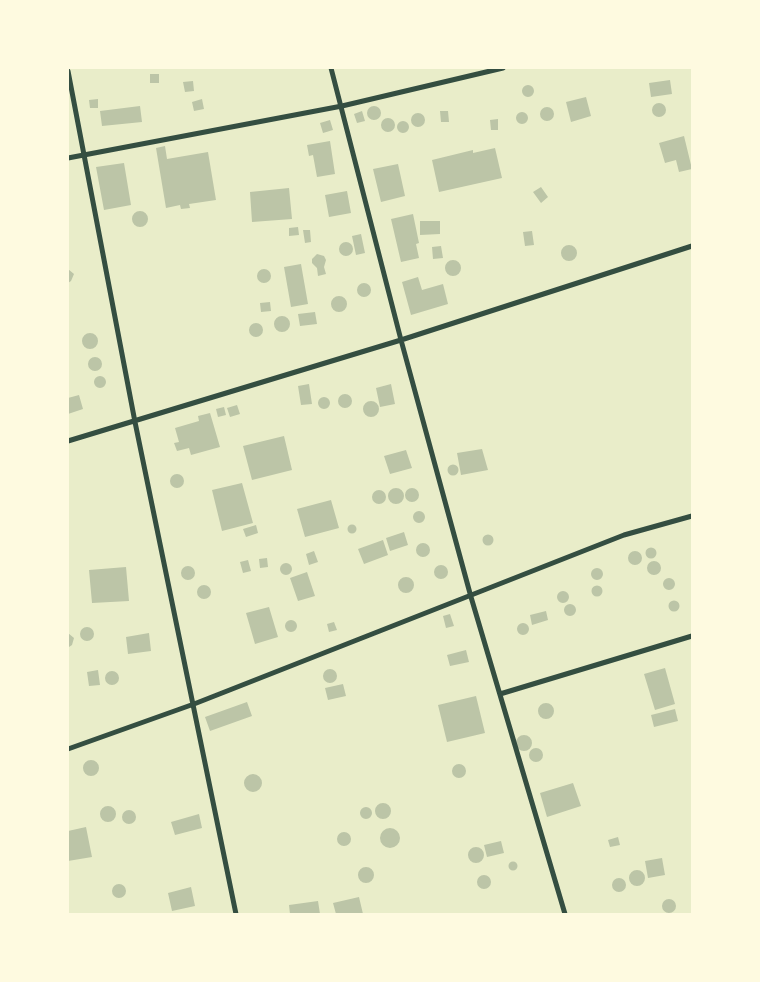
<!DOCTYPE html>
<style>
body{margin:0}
#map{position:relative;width:760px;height:982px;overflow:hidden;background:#e9edc9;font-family:"Open Sans",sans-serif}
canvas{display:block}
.frame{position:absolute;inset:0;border:69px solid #fefae0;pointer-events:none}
</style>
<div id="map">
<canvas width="760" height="982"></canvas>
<div class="frame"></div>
</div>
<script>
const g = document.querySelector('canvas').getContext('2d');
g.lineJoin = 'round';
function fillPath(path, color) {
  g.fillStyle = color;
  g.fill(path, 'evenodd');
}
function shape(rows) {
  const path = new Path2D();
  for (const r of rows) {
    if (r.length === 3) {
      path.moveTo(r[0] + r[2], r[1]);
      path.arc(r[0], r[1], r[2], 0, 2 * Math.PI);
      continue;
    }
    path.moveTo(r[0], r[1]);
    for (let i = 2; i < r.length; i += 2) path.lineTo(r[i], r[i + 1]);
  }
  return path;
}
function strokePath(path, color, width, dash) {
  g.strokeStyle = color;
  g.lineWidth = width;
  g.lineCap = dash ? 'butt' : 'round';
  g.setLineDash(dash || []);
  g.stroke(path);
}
const building = shape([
 [150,74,159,74,159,83,150,83],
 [670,80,672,94,651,97,649,83],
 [193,81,194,91,185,92,183,82],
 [528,91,6],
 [586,97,591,116,571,122,566,102],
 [98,99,98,108,90,108,89,100],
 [202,99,204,109,194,111,192,102],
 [659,110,7],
 [140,106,142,122,102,126,100,111],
 [374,113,7],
 [547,114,7],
 [362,111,365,121,357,123,354,114],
 [440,111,448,111,449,122,441,122],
 [522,118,6],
 [418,120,7],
 [388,125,7],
 [498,119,498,130,491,130,490,120],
 [330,120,333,130,323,133,320,123],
 [403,127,6],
 [684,136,692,169,679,172,676,160,665,163,659,143],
 [330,141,335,174,317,177,313,155,309,156,307,145],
 [165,146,167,159,208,152,216,200,189,204,190,208,181,209,180,205,166,208,156,148],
 [495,148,502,178,439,192,432,160,473,150,473,153],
 [124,163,131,205,104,210,96,167],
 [398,164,405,196,381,202,373,169],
 [541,187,548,197,541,203,533,192],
 [289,188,292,219,252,222,250,192],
 [347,191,351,213,329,217,325,195],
 [140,219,8],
 [413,214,419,243,416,244,419,258,401,262,391,219],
 [420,221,440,221,440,234,420,235],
 [298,227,299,235,289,236,289,228],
 [303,230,310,230,311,242,305,243],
 [532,231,534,245,525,246,523,232],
 [361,234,365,253,356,255,352,236],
 [346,249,7],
 [569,253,8],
 [441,246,443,258,433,259,432,247],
 [317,254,324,256,326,260,324,267,326,274,318,276,317,268,312,263,312,259],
 [453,268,8],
 [301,264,308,304,291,307,284,267],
 [264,276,7],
 [68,269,74,274,71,281,68,283],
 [418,277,422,290,443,284,448,304,411,315,402,282],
 [364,290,7],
 [339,304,8],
 [270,302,271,311,261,312,260,303],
 [315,312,317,324,300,326,298,314],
 [282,324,8],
 [256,330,7],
 [90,341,8],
 [95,364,7],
 [100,382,6],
 [309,384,312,404,301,405,298,386],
 [391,384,395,404,380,407,376,388],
 [345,401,7],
 [79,395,83,409,68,414,68,398],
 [324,403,6],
 [371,409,8],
 [237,405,240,414,230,417,227,408],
 [224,407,226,415,218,417,216,409],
 [210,413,220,447,191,455,189,448,177,451,174,443,179,442,175,428,199,421,198,416],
 [284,436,292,470,252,480,243,446],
 [482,449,488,470,461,475,457,453],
 [406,450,412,468,390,474,384,456],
 [453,470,5.5],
 [177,481,7],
 [242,483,253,523,222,531,212,490],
 [412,495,7],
 [396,496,8],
 [379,497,7],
 [331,500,339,528,305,537,297,509],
 [419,517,6],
 [352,529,4.5],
 [256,525,258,533,246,537,243,529],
 [404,532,408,545,390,551,386,538],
 [488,540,5.5],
 [383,540,388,555,364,564,358,549],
 [423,550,7],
 [651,553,5.5],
 [314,551,318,562,309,565,306,554],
 [635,558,7],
 [267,558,268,567,260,568,259,559],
 [248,560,251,571,243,573,240,562],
 [654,568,7],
 [286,569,6],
 [441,572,7],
 [188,573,7],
 [126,567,129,601,92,603,89,570],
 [597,574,6],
 [307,572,315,596,298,601,290,578],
 [406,585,8],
 [669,584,6],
 [204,592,7],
 [597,591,5.5],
 [563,597,6],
 [674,606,5.5],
 [570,610,6],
 [269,607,278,637,255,644,246,613],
 [546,611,548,620,532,625,530,615],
 [450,614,454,626,446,628,443,616],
 [291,626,6],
 [334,622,337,630,329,632,327,624],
 [523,629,6],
 [87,634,7],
 [68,633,74,638,72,645,69,647,68,647],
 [149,633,151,651,128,654,126,637],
 [466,650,469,662,450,666,447,655],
 [665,668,675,704,655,710,644,674],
 [330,676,7],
 [98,670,100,685,89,686,87,672],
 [112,678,7],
 [343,684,346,696,328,700,325,688],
 [476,696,485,733,447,742,438,705],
 [247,702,252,716,210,731,205,717],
 [546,711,8],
 [675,709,678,721,654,727,651,715],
 [524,743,8],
 [536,755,7],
 [91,768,8],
 [459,771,7],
 [253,783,9],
 [573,783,581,806,547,817,540,793],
 [383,811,8],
 [108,814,8],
 [366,813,6],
 [129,817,7],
 [199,814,202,828,175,835,171,822],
 [86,827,92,857,68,861,68,831],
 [390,838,10],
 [344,839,7],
 [618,837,620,845,610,847,608,840],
 [501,841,504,853,487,857,484,845],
 [476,855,8],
 [662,858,665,875,648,878,645,861],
 [513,866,4.5],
 [366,875,8],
 [637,878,8],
 [484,882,7],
 [619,885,7],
 [119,891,7],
 [191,887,195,906,172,911,168,893],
 [359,897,363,914,336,914,333,903],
 [669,906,7],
 [318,901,320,914,290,914,289,905]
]);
const minor = shape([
 [331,68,401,340,471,597,565,914],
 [68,71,135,422,236,914],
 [68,158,342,106,503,68],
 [68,441,401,340,692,246],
 [500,694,692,636],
 [68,749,194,704,624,535,692,516]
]);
fillPath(building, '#bcc5a7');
strokePath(minor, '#344e41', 5);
</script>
